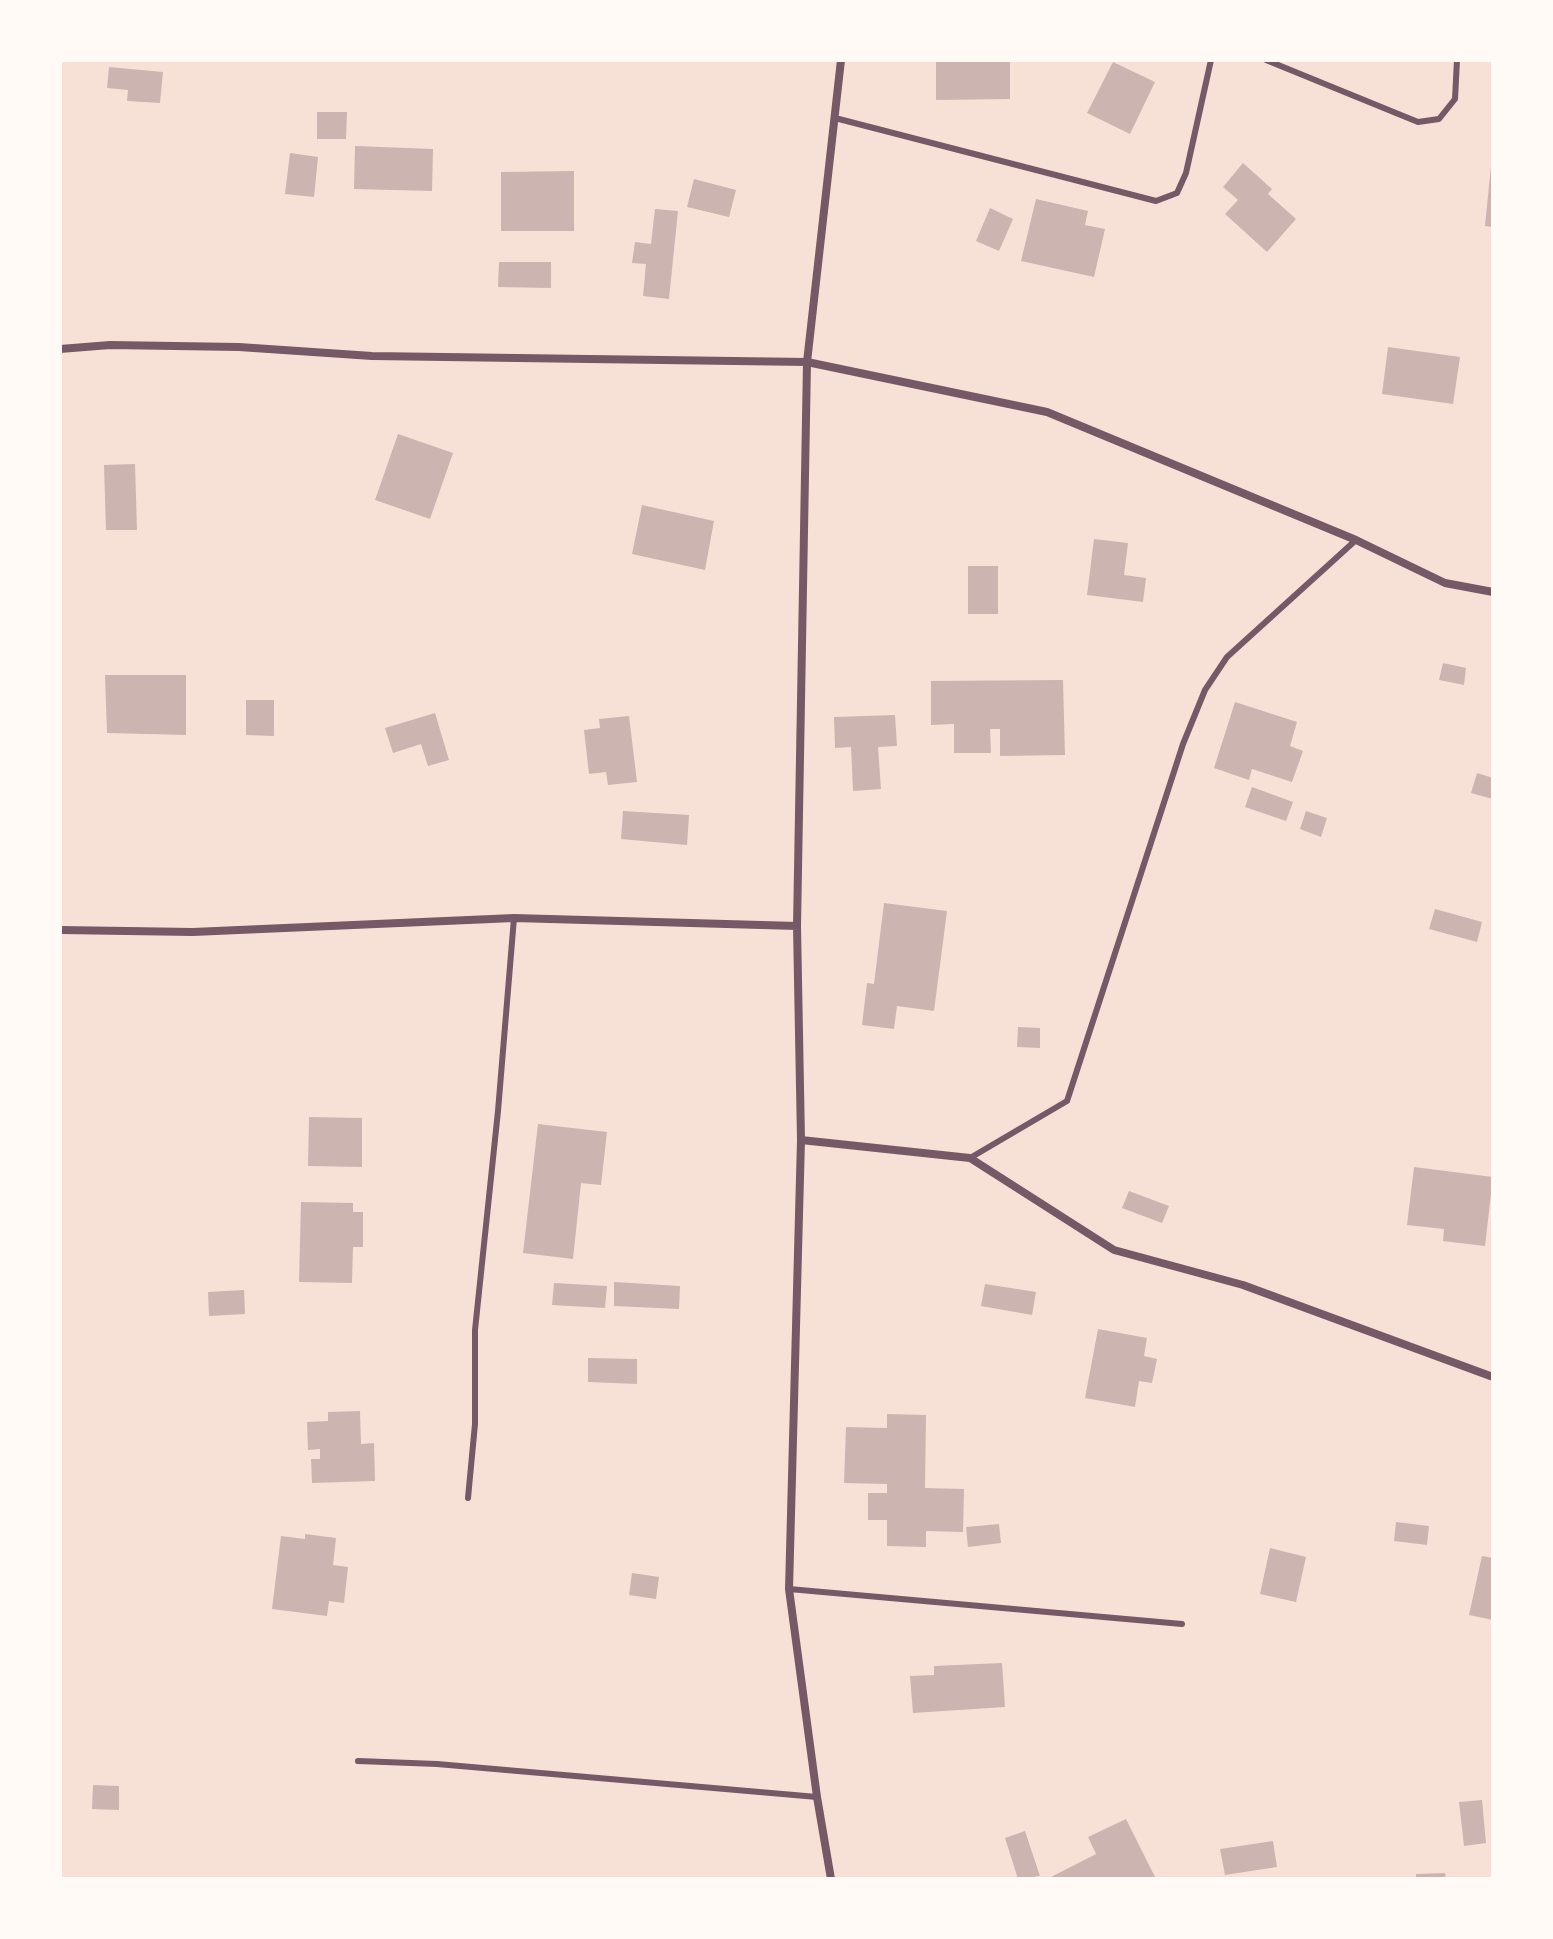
<!DOCTYPE html>
<style>
body{margin:0}
#map{position:relative;width:1553px;height:1939px;overflow:hidden;background:#f7e1d7;font-family:Ubuntu,sans-serif}
canvas{display:block}
.frame{position:absolute;inset:0;border:62px solid #fffaf5;pointer-events:none}
</style>
<div id="map">
<canvas width="1553" height="1939"></canvas>
<div class="frame"></div>
</div>
<script>
const g = document.querySelector('canvas').getContext('2d');
g.lineJoin = 'round';
function fillPath(path, color) {
  g.fillStyle = color;
  g.fill(path, 'evenodd');
}
function shape(rows) {
  const path = new Path2D();
  for (const r of rows) {
    path.moveTo(r[0], r[1]);
    for (let i = 2; i < r.length; i += 2) path.lineTo(r[i], r[i + 1]);
  }
  return path;
}
function strokePath(path, color, width, dash) {
  g.strokeStyle = color;
  g.lineWidth = width;
  g.lineCap = dash ? 'butt' : 'round';
  g.setLineDash(dash || []);
  g.stroke(path);
}
const building = shape([
 [936,60,1010,60,1010,99,936,100],
 [1113,62,1155,82,1130,134,1087,113],
 [109,67,163,72,160,103,127,101,128,90,107,88],
 [317,112,347,112,346,139,317,139],
 [355,146,433,149,432,191,354,189],
 [290,153,318,157,314,197,285,194],
 [1243,163,1272,189,1268,194,1296,219,1267,252,1225,214,1238,200,1223,187],
 [1491,166,1493,166,1493,227,1485,226],
 [574,171,574,231,501,231,501,172],
 [694,179,736,190,729,217,687,207],
 [1036,199,1088,211,1085,225,1105,229,1094,277,1021,261],
 [990,208,1013,219,999,251,976,241],
 [655,209,678,211,669,299,643,296,646,264,632,263,635,242,651,244],
 [499,262,551,262,551,288,498,287],
 [1388,347,1460,357,1453,404,1382,394],
 [398,434,453,453,430,519,375,500],
 [135,464,137,530,106,530,104,465],
 [642,505,714,521,705,570,632,554],
 [1094,539,1128,543,1124,575,1146,578,1143,602,1087,595],
 [968,566,998,566,998,614,968,614],
 [1443,663,1466,668,1464,685,1439,680],
 [105,675,186,675,186,735,107,733],
 [1063,680,1065,755,1000,756,1000,729,990,729,991,753,954,753,954,724,931,725,931,681],
 [246,700,274,700,274,736,246,735],
 [1235,702,1297,722,1290,746,1303,751,1292,782,1252,769,1249,780,1214,768],
 [435,713,449,760,428,766,421,744,393,753,385,728],
 [895,715,897,746,878,747,881,789,853,791,851,747,835,748,834,717],
 [629,716,637,782,608,785,606,772,589,774,584,730,600,728,599,719],
 [1477,773,1493,778,1493,799,1471,793],
 [1252,787,1293,802,1286,821,1245,807],
 [623,811,689,815,687,845,621,839],
 [1306,811,1327,818,1321,837,1300,829],
 [884,903,947,911,934,1011,897,1006,894,1029,862,1025,867,983,874,984],
 [1435,909,1482,922,1477,942,1429,929],
 [1018,1027,1040,1028,1040,1048,1017,1047],
 [309,1117,362,1118,362,1167,308,1166],
 [538,1124,607,1132,601,1185,581,1183,573,1259,523,1253],
 [1414,1167,1493,1177,1485,1246,1443,1241,1444,1229,1407,1225],
 [1129,1191,1169,1206,1162,1223,1122,1208],
 [301,1202,353,1203,353,1212,363,1212,363,1247,353,1247,352,1283,299,1282],
 [614,1282,680,1286,679,1309,614,1306],
 [554,1283,607,1286,605,1308,552,1305],
 [985,1284,1036,1292,1032,1315,981,1306],
 [244,1290,245,1314,209,1316,208,1292],
 [1098,1329,1147,1338,1144,1356,1157,1359,1152,1383,1139,1381,1135,1407,1085,1398],
 [588,1358,637,1359,637,1384,588,1382],
 [360,1411,361,1444,374,1443,375,1481,312,1483,311,1459,320,1459,320,1449,308,1450,307,1422,328,1421,328,1412],
 [887,1414,926,1415,925,1488,964,1489,963,1532,926,1531,926,1547,887,1546,887,1520,868,1520,868,1493,887,1493,887,1484,844,1483,846,1427,887,1428],
 [1396,1522,1429,1526,1427,1545,1394,1541],
 [999,1524,1001,1543,968,1547,966,1527],
 [305,1534,336,1538,333,1565,348,1567,344,1603,329,1601,327,1616,272,1609,281,1536,305,1539],
 [1270,1548,1306,1557,1296,1602,1260,1594],
 [1482,1556,1493,1558,1493,1620,1469,1615],
 [632,1573,659,1577,656,1599,629,1595],
 [1002,1663,1005,1707,913,1713,910,1676,934,1675,934,1666],
 [93,1785,119,1786,119,1810,92,1809],
 [1482,1800,1486,1843,1464,1846,1459,1802],
 [1126,1819,1156,1879,1052,1879,1051,1877,1096,1854,1088,1837],
 [1025,1831,1040,1876,1018,1879,1005,1838],
 [1273,1841,1277,1867,1225,1875,1220,1849],
 [1445,1873,1446,1879,1416,1879,1416,1874]
]);
const service = shape([
 [1266,60,1418,122,1439,119,1455,99,1457,60],
 [835,118,1156,201,1177,193,1186,173,1211,60],
 [970,1158,1067,1101,1183,744,1205,690,1227,657,1356,540],
 [468,1498,475,1424,475,1330,498,1111,514,918],
 [789,1589,1182,1624],
 [358,1761,437,1764,817,1797]
]);
const minor = shape([
 [60,349,110,345,239,347,372,356,807,362,1047,412,1356,540,1445,583,1493,592],
 [60,930,193,932,514,918,797,926],
 [801,1140,970,1158,1114,1250,1243,1285,1493,1377],
 [831,1879,817,1797,789,1589,801,1140,797,926,807,362,841,60]
]);
fillPath(building, '#ccb4b1');
strokePath(service, '#755966', 6);
strokePath(minor, '#755966', 8);
</script>
